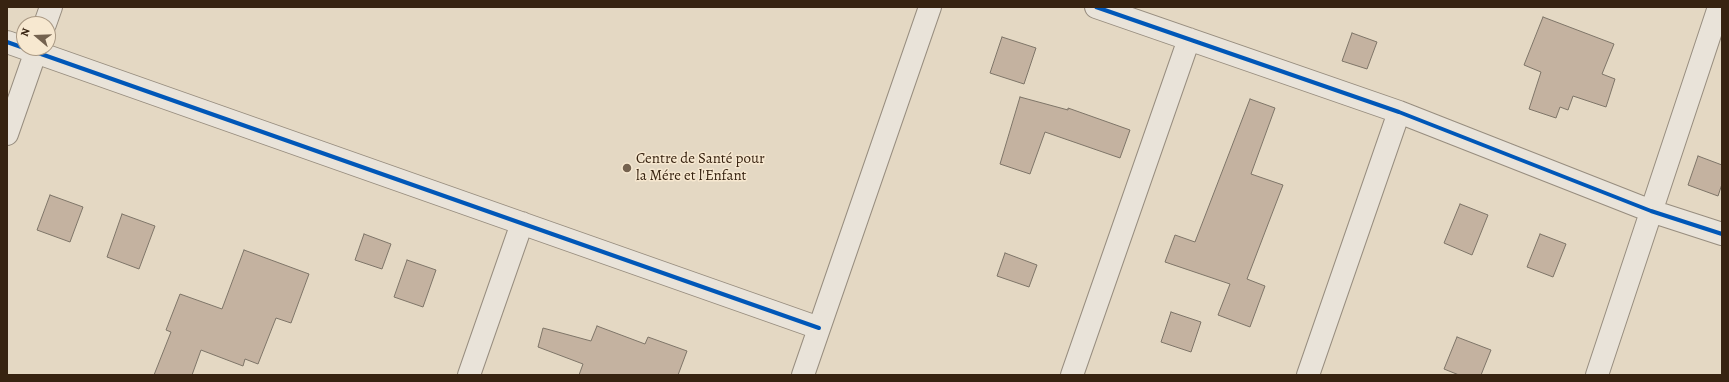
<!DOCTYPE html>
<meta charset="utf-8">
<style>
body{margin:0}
#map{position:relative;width:1729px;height:382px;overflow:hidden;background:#e4d8c3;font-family:Alegreya,serif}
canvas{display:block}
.frame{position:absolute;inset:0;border:8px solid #372311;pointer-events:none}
.north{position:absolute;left:16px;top:16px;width:40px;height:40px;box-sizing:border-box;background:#f7e8d0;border:1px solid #aa9984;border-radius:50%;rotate:289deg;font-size:11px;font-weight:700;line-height:16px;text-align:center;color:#372311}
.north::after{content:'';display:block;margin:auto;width:14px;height:18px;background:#74624f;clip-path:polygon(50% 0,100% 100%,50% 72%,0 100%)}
</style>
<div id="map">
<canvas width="1729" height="382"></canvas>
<div class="frame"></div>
<div class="north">N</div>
</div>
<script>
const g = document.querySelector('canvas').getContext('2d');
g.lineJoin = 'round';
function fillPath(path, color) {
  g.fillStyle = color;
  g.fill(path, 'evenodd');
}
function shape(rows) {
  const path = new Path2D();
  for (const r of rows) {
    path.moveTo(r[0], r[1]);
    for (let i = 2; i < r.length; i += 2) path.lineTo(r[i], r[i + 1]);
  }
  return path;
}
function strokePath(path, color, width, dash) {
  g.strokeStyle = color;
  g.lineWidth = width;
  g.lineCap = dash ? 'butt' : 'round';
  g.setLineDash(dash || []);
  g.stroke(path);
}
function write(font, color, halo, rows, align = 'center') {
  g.font = font + ' Alegreya,serif';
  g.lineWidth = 3;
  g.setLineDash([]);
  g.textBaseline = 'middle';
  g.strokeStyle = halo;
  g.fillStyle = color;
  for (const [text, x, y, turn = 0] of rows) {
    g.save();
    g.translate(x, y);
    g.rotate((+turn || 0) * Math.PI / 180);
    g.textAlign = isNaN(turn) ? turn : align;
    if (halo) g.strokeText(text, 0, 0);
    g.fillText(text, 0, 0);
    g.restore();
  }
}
const building = shape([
 [1543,17,1614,44,1602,74,1615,79,1606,107,1573,96,1568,110,1560,107,1556,118,1529,109,1541,72,1524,65,1543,17],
 [1352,33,1377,42,1367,69,1342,61,1352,33],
 [1002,37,1036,48,1024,84,990,73,1002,37],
 [1020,97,1068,110,1068,108,1130,130,1120,158,1045,132,1030,174,1000,164,1020,97],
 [1250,99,1275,108,1251,174,1283,185,1247,279,1265,286,1250,327,1218,315,1230,284,1165,262,1175,235,1195,242,1250,99],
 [1698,156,1722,165,1722,184,1718,196,1688,185,1698,156],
 [50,195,83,207,70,242,37,230,50,195],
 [1460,204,1488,215,1472,255,1444,243,1460,204],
 [122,214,155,226,139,269,107,257,122,214],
 [364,234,391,244,382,269,355,260,364,234],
 [1540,234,1566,244,1553,277,1527,267,1540,234],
 [244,250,309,274,291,323,276,318,258,364,245,359,243,366,201,350,192,375,154,375,171,332,166,330,180,294,222,309,244,250],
 [1005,253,1037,265,1029,287,997,276,1005,253],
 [407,260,436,270,423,307,394,297,407,260],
 [1171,312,1201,322,1191,352,1161,342,1171,312],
 [597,326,645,344,648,337,687,351,678,375,579,375,583,364,538,347,543,328,591,341,597,326],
 [1457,337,1491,350,1481,375,1459,375,1444,369,1457,337]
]);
const minor = shape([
 [1096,7,1399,112,1651,211,1722,234],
 [45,24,51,7],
 [7,42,819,328],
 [7,134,37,48],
 [469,375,522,223],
 [803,375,930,7],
 [1072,375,1189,39],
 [1308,375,1399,112],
 [1597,375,1719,7]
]);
const cycleway = shape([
 [1096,7,1399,112,1651,211,1722,234],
 [7,42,819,328]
]);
const markers = [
 [627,168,5,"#74624f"]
];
const poiNames = [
 ["Centre de Santé pour",636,159],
 ["la Mére et l'Enfant",636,176]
];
fillPath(building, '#c4b2a0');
strokePath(building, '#7e7568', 1);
strokePath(minor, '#978d7f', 24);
strokePath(minor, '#e9e3d9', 22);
strokePath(cycleway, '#0057b8', 4);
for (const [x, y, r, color] of markers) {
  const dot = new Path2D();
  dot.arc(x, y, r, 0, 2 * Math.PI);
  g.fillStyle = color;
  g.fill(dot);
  strokePath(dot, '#f7e8d0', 1.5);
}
write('15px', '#372311', '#f7e8d0', poiNames, 'left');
</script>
